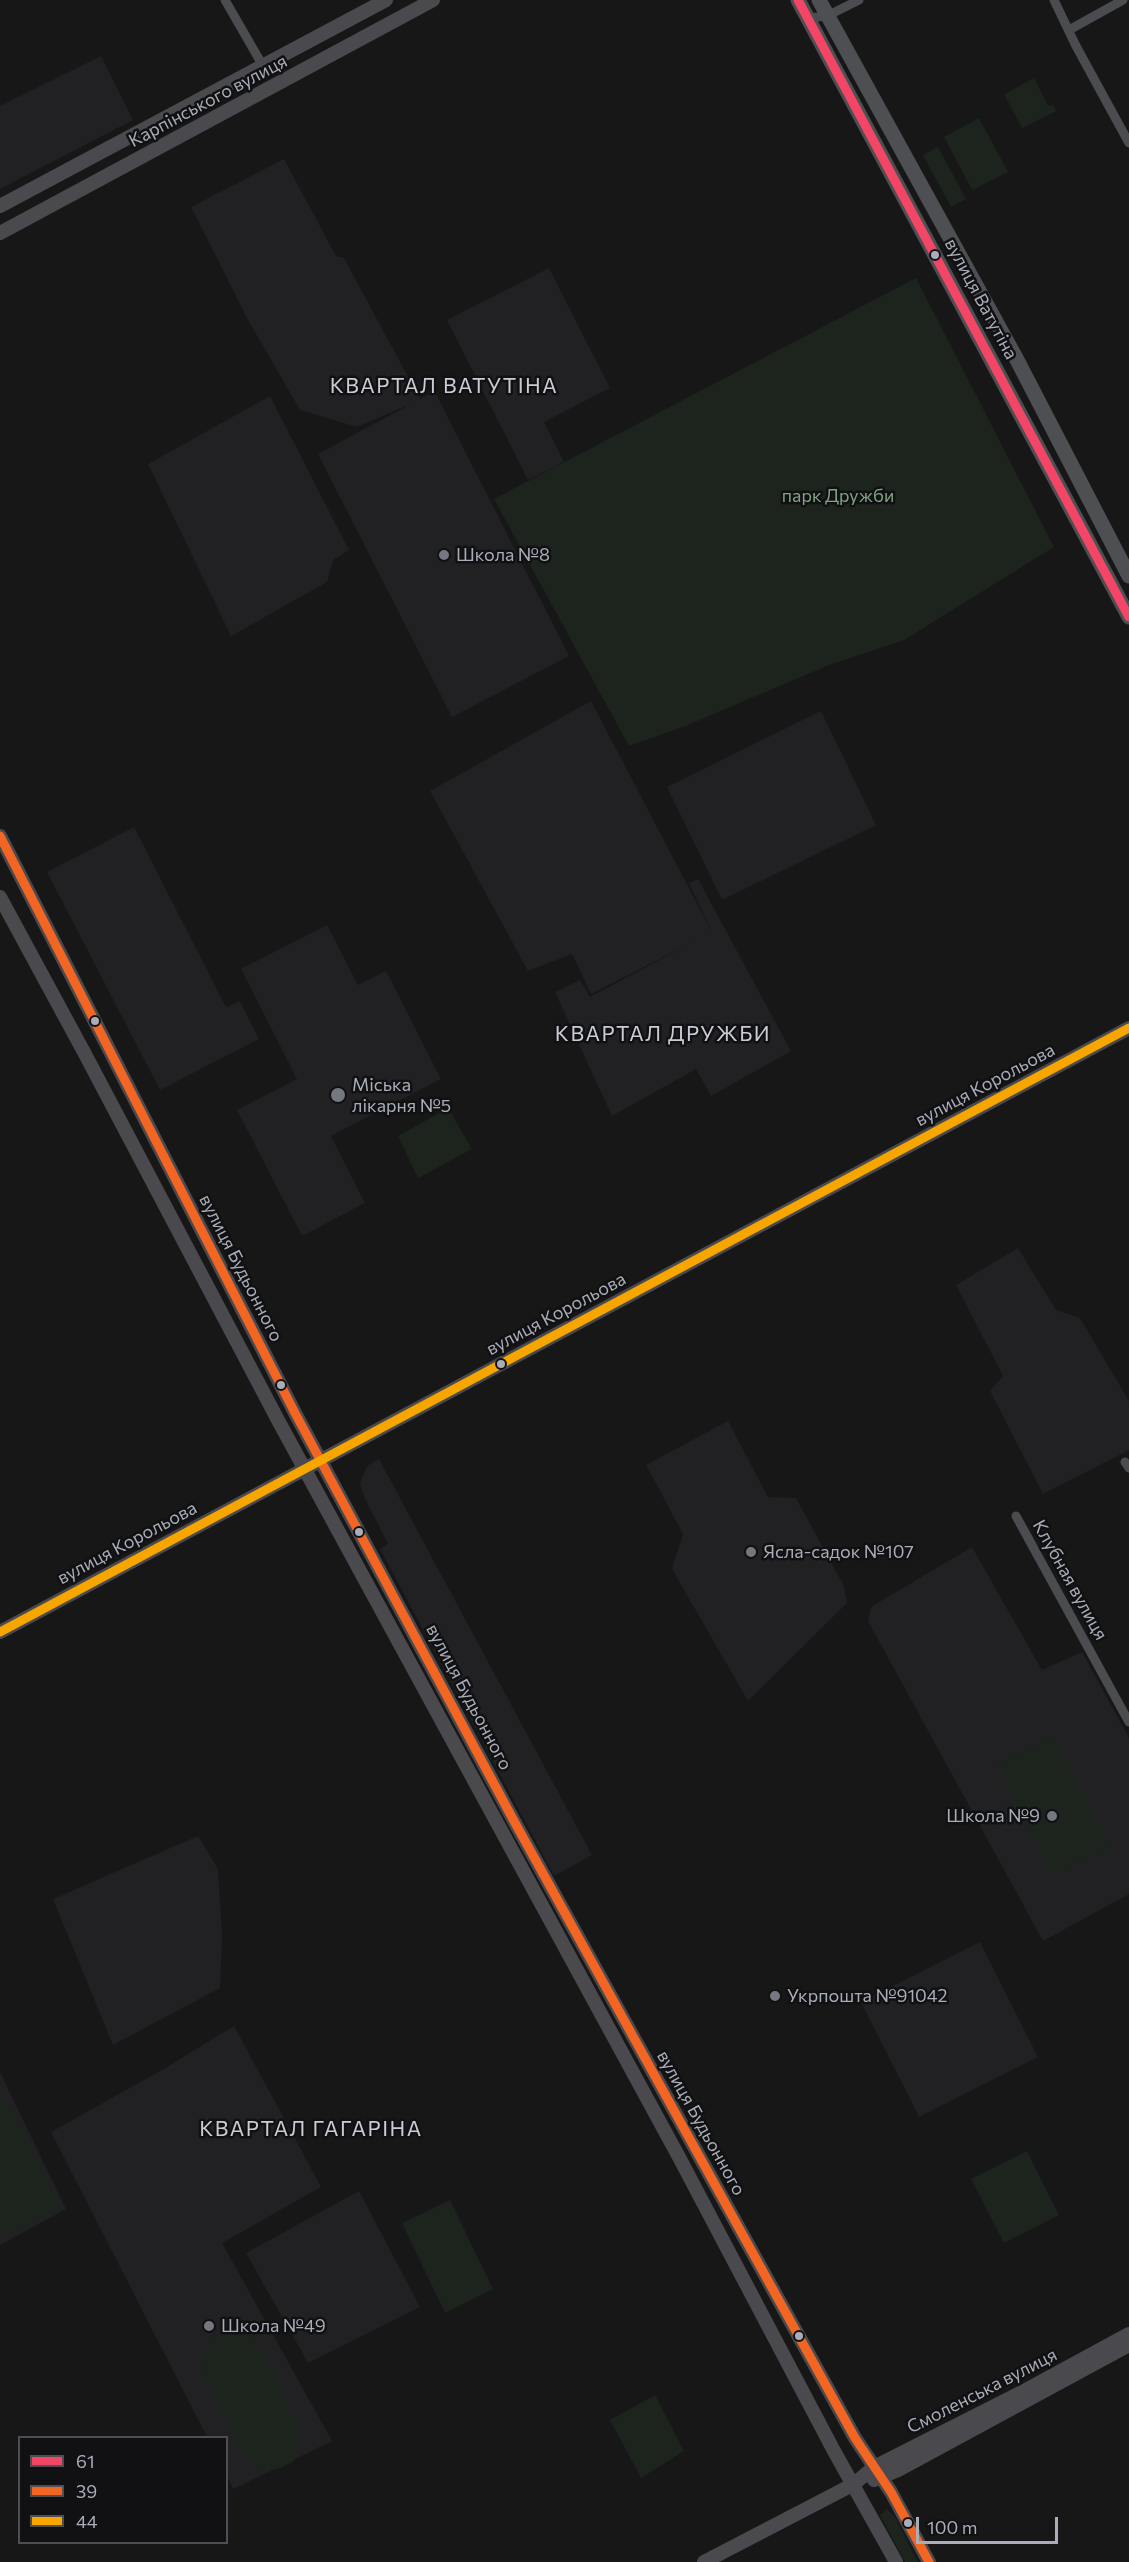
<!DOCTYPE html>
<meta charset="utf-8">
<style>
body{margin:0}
#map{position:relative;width:1129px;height:2562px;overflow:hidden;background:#171717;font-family:Commissioner,sans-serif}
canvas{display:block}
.legend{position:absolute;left:18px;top:2436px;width:210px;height:108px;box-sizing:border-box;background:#111113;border:2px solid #4d4f55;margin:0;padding:8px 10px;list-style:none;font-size:18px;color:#a8adb8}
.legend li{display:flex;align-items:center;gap:12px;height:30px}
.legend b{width:30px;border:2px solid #4d4f55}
.scale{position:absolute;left:916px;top:2517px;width:142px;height:27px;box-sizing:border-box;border:3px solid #a8adb8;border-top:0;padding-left:8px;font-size:18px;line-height:21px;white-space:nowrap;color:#a8adb8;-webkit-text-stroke:4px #111113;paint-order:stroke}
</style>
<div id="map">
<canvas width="1129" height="2562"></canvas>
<ul class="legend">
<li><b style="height:8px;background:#f34667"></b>61</li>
<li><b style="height:8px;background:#f26522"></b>39</li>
<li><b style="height:8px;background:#f7a600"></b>44</li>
</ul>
<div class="scale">100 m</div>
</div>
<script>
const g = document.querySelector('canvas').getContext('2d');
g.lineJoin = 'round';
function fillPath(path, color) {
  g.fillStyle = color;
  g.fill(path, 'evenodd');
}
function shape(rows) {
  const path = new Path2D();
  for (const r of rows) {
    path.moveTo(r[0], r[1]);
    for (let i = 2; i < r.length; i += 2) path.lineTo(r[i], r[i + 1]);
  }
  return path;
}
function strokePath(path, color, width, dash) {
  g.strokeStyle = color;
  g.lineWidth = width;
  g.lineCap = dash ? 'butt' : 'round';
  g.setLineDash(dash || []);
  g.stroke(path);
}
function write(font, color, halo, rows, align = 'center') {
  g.font = font + ' Commissioner,sans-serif';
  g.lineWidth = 5;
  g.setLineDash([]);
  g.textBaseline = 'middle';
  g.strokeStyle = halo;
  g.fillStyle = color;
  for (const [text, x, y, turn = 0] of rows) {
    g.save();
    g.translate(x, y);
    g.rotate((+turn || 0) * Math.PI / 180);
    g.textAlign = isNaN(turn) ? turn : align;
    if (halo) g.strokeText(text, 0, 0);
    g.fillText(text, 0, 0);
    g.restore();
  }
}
const built = shape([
 [101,56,133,120,0,189,0,106],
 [284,159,336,256,344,258,420,399,435,392,569,656,452,717,318,454,411,404,357,427,300,410,248,320,191,207],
 [549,268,610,388,544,422,564,462,528,480,447,320],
 [270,396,349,550,333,560,327,582,231,636,148,464],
 [591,701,712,932,689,883,698,879,791,1051,711,1096,696,1069,612,1116,555,992,580,980,590,997,693,942,591,994,572,954,528,971,430,791],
 [821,711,876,825,722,900,667,787],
 [134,827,226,1007,240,1001,259,1039,160,1090,47,872],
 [327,925,358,985,386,971,441,1079,331,1136,365,1203,302,1236,237,1110,297,1079,241,969],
 [1018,1248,1056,1310,1080,1318,1129,1401,1129,1450,1043,1494,990,1391,1003,1376,956,1285],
 [728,1421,768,1497,796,1498,844,1586,847,1603,748,1701,672,1569,683,1534,646,1465],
 [379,1459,592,1855,554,1876,380,1549,388,1544,365,1499,360,1484,367,1466],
 [972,1547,1042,1670,1082,1652,1129,1738,1129,1894,1043,1941,868,1621,871,1607],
 [198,1836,218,1869,222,1936,220,1988,113,2045,53,1899],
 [980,1942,1038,2057,919,2117,861,2002],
 [234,2026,321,2187,222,2243,332,2441,233,2489,227,2476,226,2438,207,2437,51,2132,162,2070],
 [0,2072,66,2209,0,2245],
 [359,2191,420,2307,308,2363,246,2253]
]);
const green = shape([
 [1034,78,1048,106,1053,105,1056,111,1022,128,1004,94],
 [979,118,1008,172,972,190,944,137],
 [938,147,966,199,951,207,923,155],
 [916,278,1054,547,904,640,829,665,688,725,629,746,494,499],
 [448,1108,472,1149,418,1178,398,1136],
 [1054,1735,1111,1845,1053,1876,996,1766],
 [6,2099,62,2207,6,2236,0,2225,0,2103],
 [1027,2151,1059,2215,1004,2243,971,2179],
 [450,2200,493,2289,445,2313,402,2223],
 [224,2332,239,2332,253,2339,262,2349,299,2427,299,2446,294,2461,281,2468,267,2471,255,2466,243,2454,204,2377,202,2358,207,2343],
 [655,2395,684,2451,641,2478,610,2420],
 [887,2509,895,2517,918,2562,905,2562,880,2515]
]);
const street = shape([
 [225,0,263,66],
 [1054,0,1076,46,1129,143],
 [808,18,827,16,859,0],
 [1069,30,1123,0],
 [1125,1462,1129,1468],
 [1016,1516,1129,1722]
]);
const secondary = shape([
 [0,206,386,0],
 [0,233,433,0],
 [0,836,295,1413,514,1821,855,2438,891,2492,929,2562],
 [0,897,85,1054,279,1422,680,2159,834,2451,896,2562],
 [0,1632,1129,1028],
 [874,2480,898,2470,1129,2345],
 [704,2562,854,2484,874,2467,1026,2390,1129,2334]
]);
const primary = shape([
 [798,0,1129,617],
 [819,0,1015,356,1129,576]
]);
const bus1 = shape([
 [798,0,1129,617]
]);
const bus2 = shape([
 [0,836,295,1413,514,1821,855,2438,891,2492,929,2562]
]);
const bus3 = shape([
 [0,1632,1129,1028]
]);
const markers = [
 [935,255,5,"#a8adb8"],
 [444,555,6,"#757880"],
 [95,1021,5,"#a8adb8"],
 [338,1095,8,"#757880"],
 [501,1364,5,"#a8adb8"],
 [281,1385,5,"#a8adb8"],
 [359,1532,5,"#a8adb8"],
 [751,1552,6,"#757880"],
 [1052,1816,6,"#757880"],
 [775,1996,6,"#757880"],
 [209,2326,6,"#757880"],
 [799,2336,5,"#a8adb8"],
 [908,2523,5,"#a8adb8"]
];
const streetNames = [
 ["Карпінського вулиця",208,101,-28],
 ["вулиця Ватутіна",981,299,62],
 ["вулиця Корольова",985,1085,-28],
 ["вулиця Будьонного",241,1268,63],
 ["вулиця Корольова",556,1314,-28],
 ["вулиця Корольова",127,1543,-28],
 ["Клубная вулиця",1070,1580,61],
 ["вулиця Будьонного",469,1697,62],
 ["вулиця Будьонного",701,2123,61],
 ["Смоленська вулиця",982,2391,-27]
];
const parkNames = [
 ["парк Дружби",838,496]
];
const poiNames = [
 ["Школа №8",456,555],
 ["Міська",352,1085],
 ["лікарня №5",352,1106],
 ["Ясла-садок №107",763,1552],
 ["Школа №9",1040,1816,"right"],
 ["Укрпошта №91042",787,1996],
 ["Школа №49",221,2326]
];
const quarterNames = [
 ["КВАРТАЛ ВАТУТІНА",444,386],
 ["КВАРТАЛ ДРУЖБИ",663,1034],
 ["КВАРТАЛ ГАГАРІНА",311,2129]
];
fillPath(built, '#212123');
fillPath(green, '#1d241e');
strokePath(street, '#4b4c50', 9);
strokePath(secondary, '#4a4a4e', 14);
strokePath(primary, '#4d4f52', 15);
strokePath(bus1, '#f34667', 9);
strokePath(bus2, '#f26522', 9);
strokePath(bus3, '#f7a600', 9);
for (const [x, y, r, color] of markers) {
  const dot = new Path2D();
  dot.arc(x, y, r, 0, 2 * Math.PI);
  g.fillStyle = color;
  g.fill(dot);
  strokePath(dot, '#111113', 2);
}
write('18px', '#a8adb8', '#111113', streetNames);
write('18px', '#7fa381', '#111113', parkNames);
write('18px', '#a8adb8', '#111113', poiNames, 'left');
g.letterSpacing = '1.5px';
write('21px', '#c9ccd4', '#111113', quarterNames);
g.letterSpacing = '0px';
</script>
